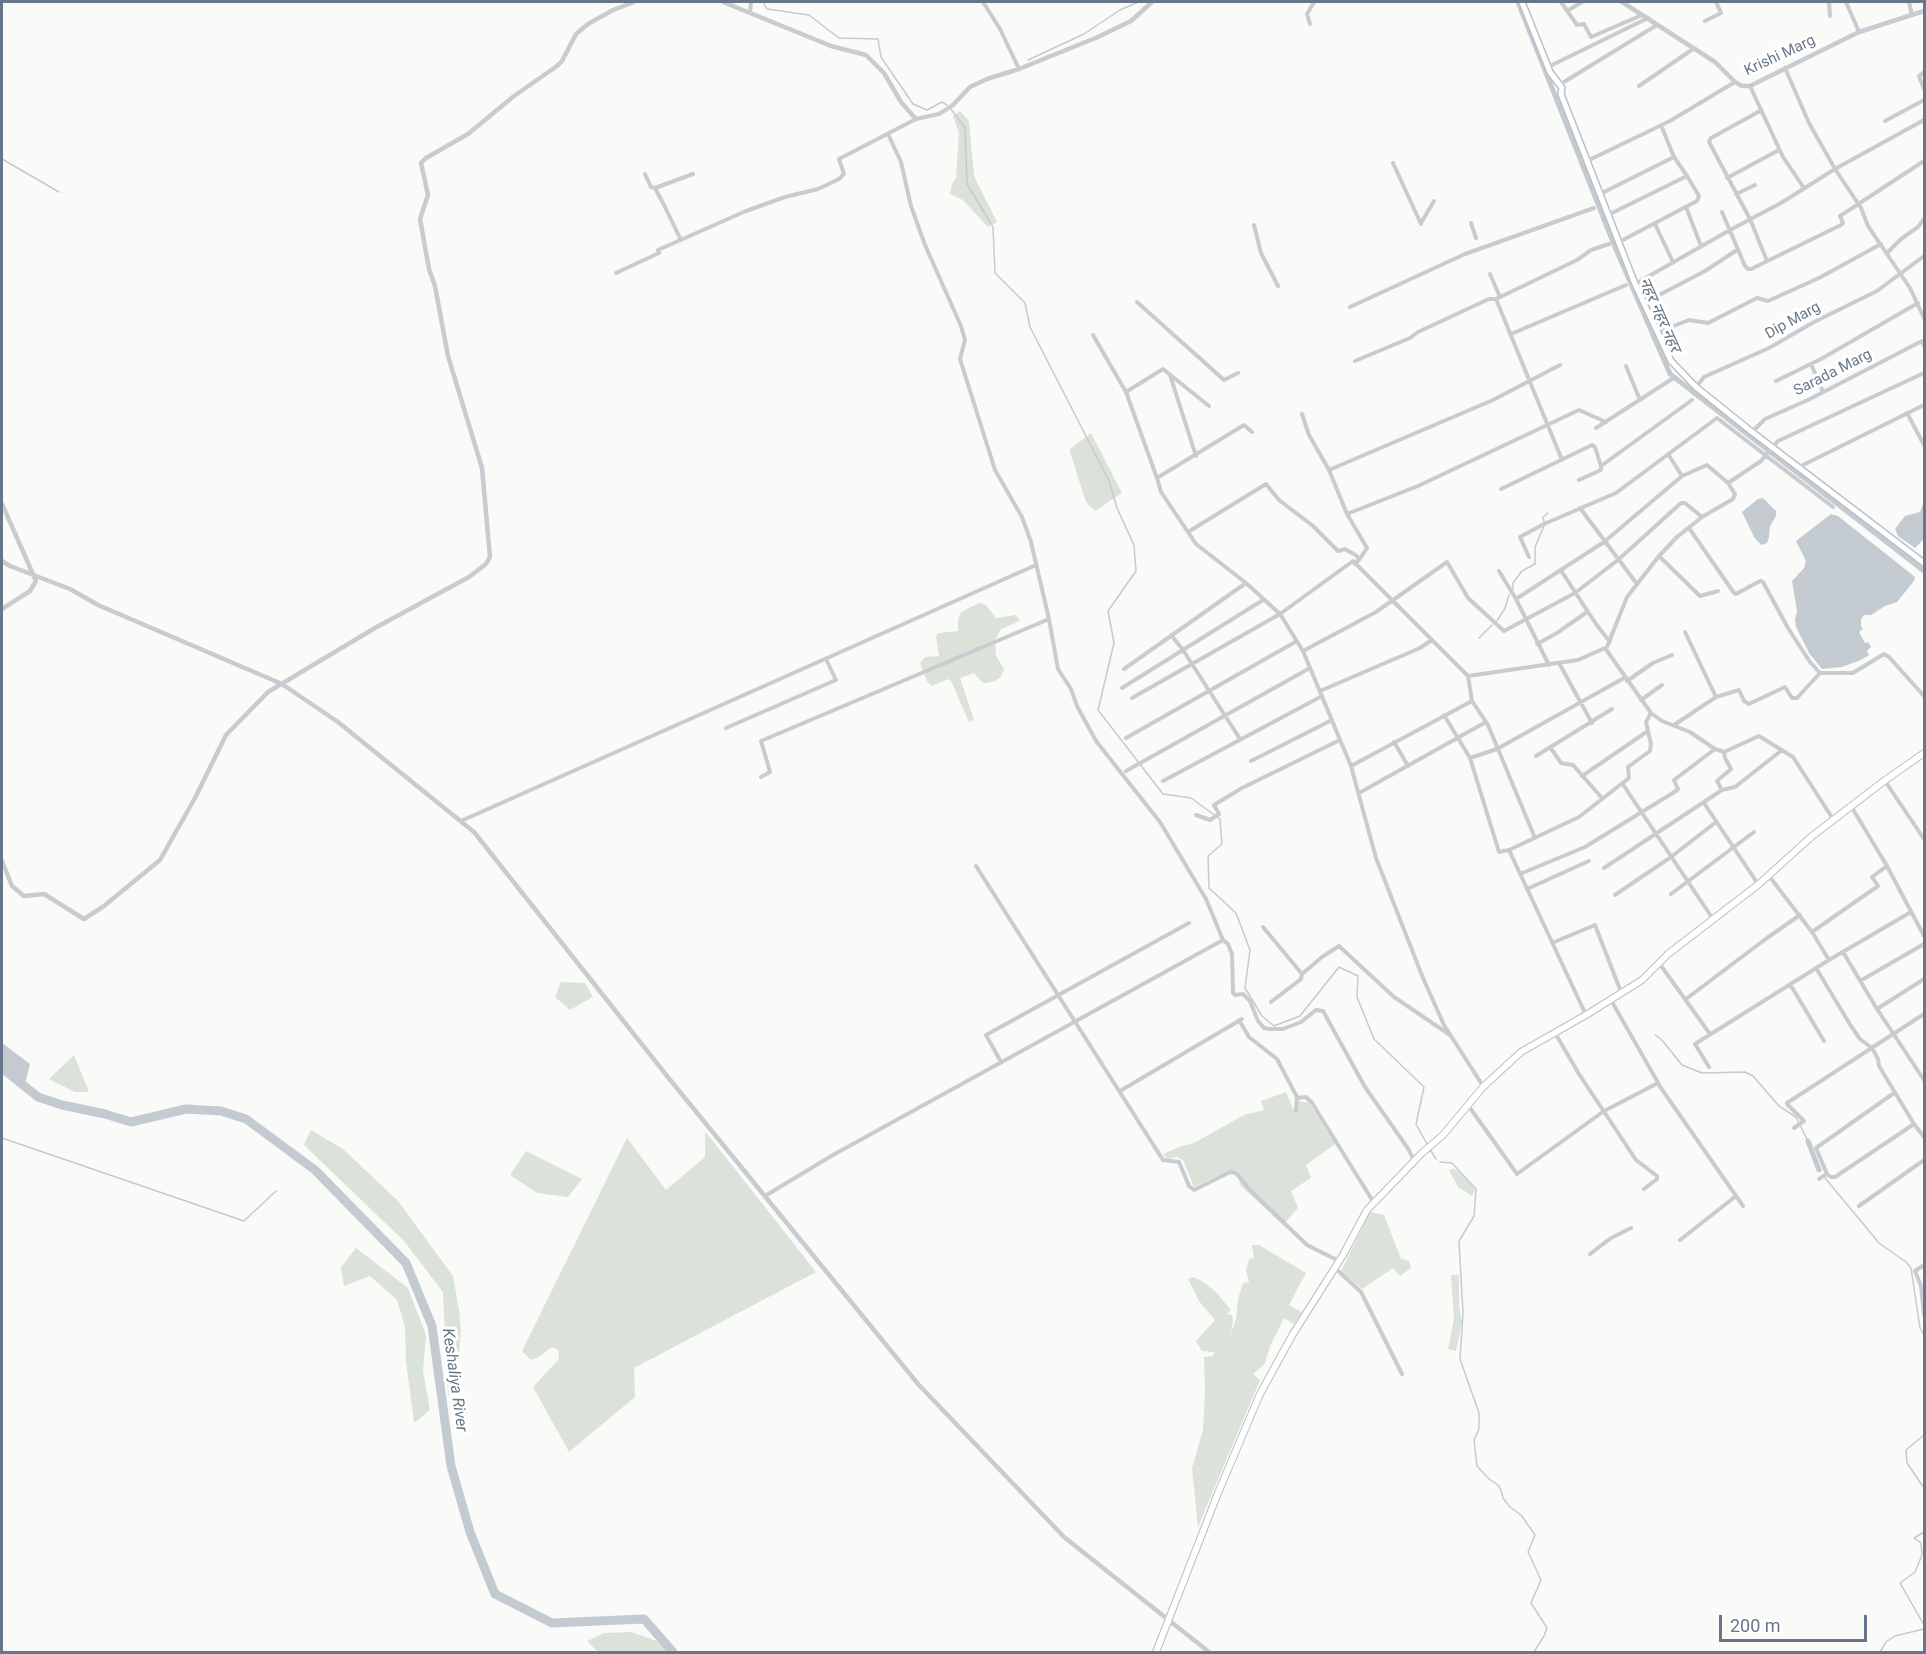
<!DOCTYPE html>
<meta charset="utf-8">
<style>
body{margin:0}
#map{position:relative;width:1926px;height:1654px;overflow:hidden;background:#fafaf8;font-family:Roboto,sans-serif}
canvas{display:block}
.frame{position:absolute;inset:0;border:3px solid #68768a;pointer-events:none}
.scale{position:absolute;left:1719px;top:1615px;width:148px;height:27px;box-sizing:border-box;border:3px solid #68768a;border-top:0;padding-left:8px;font-size:18px;line-height:21px;white-space:nowrap;color:#68768a;-webkit-text-stroke:4px #fff;paint-order:stroke}
</style>
<div id="map">
<canvas width="1926" height="1654"></canvas>
<div class="frame"></div>
<div class="scale">200 m</div>
</div>
<script>
const g = document.querySelector('canvas').getContext('2d');
g.lineJoin = 'round';
function fillPath(path, color) {
  g.fillStyle = color;
  g.fill(path, 'evenodd');
}
function shape(rows) {
  const path = new Path2D();
  for (const r of rows) {
    path.moveTo(r[0], r[1]);
    for (let i = 2; i < r.length; i += 2) path.lineTo(r[i], r[i + 1]);
  }
  return path;
}
function strokePath(path, color, width, dash) {
  g.strokeStyle = color;
  g.lineWidth = width;
  g.lineCap = dash ? 'butt' : 'round';
  g.setLineDash(dash || []);
  g.stroke(path);
}
function write(font, color, halo, rows, align = 'center') {
  g.font = font + ' Roboto,"Noto Sans Devanagari",sans-serif';
  g.lineWidth = 6;
  g.setLineDash([]);
  g.textBaseline = 'middle';
  g.strokeStyle = halo;
  g.fillStyle = color;
  for (const [text, x, y, turn = 0] of rows) {
    g.save();
    g.translate(x, y);
    g.rotate((+turn || 0) * Math.PI / 180);
    g.textAlign = isNaN(turn) ? turn : align;
    if (halo) g.strokeText(text, 0, 0);
    g.fillText(text, 0, 0);
    g.restore();
  }
}
const green = shape([
 [960,111,969,121,974,176,997,222,988,227,963,200,950,194,952,184,956,178,959,133,953,116],
 [1091,433,1122,493,1095,511,1086,502,1070,452,1070,449],
 [979,603,986,605,996,618,1016,615,1020,621,1001,629,995,640,996,656,1004,669,1001,677,995,681,986,683,982,682,974,673,960,678,974,720,969,722,951,681,948,679,932,686,927,682,920,663,925,657,939,656,936,636,939,633,958,631,958,620,961,612],
 [561,982,585,983,593,997,570,1010,555,997],
 [74,1055,89,1092,75,1092,49,1079],
 [1286,1092,1293,1109,1299,1108,1299,1101,1309,1103,1335,1144,1306,1165,1311,1178,1291,1191,1298,1208,1283,1225,1240,1185,1238,1171,1230,1170,1194,1187,1183,1160,1177,1157,1168,1159,1163,1154,1179,1147,1194,1143,1244,1115,1264,1110,1261,1101],
 [311,1130,343,1149,398,1201,453,1276,459,1310,461,1331,456,1390,448,1396,443,1292,404,1241,304,1145],
 [705,1131,816,1272,634,1368,635,1397,569,1452,533,1387,559,1359,558,1350,552,1347,537,1358,531,1360,522,1351,627,1138,666,1190,705,1157],
 [526,1151,582,1179,568,1197,537,1193,510,1175],
 [1453,1169,1458,1171,1475,1189,1472,1196,1458,1187,1449,1170],
 [1370,1212,1384,1215,1401,1259,1409,1261,1411,1268,1400,1276,1393,1268,1362,1289,1341,1271],
 [1252,1245,1259,1245,1306,1273,1289,1305,1302,1312,1294,1324,1284,1318,1271,1344,1264,1365,1253,1374,1260,1380,1198,1527,1192,1468,1203,1430,1205,1392,1204,1357,1213,1356,1214,1352,1202,1351,1196,1341,1215,1320,1199,1301,1188,1279,1193,1277,1202,1281,1215,1291,1231,1310,1227,1314,1232,1315,1233,1322,1230,1336,1236,1319,1238,1299,1243,1283,1249,1282,1246,1270,1249,1259,1254,1258],
 [356,1248,408,1288,426,1335,423,1371,430,1410,414,1423,406,1361,405,1327,397,1300,370,1276,344,1286,341,1267],
 [1451,1275,1459,1275,1459,1305,1462,1322,1456,1351,1448,1349,1454,1319],
 [631,1632,660,1642,668,1652,598,1652,587,1641,604,1633]
]);
const water = shape([
 [1763,498,1776,511,1776,516,1770,526,1769,537,1767,543,1761,545,1754,537,1742,512,1758,499],
 [1924,501,1924,539,1915,548,1898,536,1895,529,1905,516,1920,512],
 [1831,514,1838,516,1915,577,1914,581,1897,602,1885,606,1871,615,1864,615,1861,619,1861,626,1863,629,1859,632,1865,643,1868,642,1871,647,1867,651,1869,655,1861,660,1842,667,1822,669,1809,653,1796,627,1795,620,1797,611,1792,581,1804,568,1806,561,1796,541],
 [2,1043,30,1064,25,1084,2,1067]
]);
const stream = shape([
 [763,2,767,9,809,15,839,38,878,39,881,57,913,104,927,110,942,102,947,105],
 [1028,60,1084,34,1120,10,1138,2],
 [951,109,965,128,967,184,993,227,995,273,1025,303,1030,327,1109,481,1117,508,1134,545,1136,571,1108,611,1114,643,1098,710,1163,794,1191,798,1220,819,1222,844,1208,856,1209,888,1236,913,1250,950,1245,988,1262,1016,1274,1026,1300,1016,1339,967,1358,976,1357,997,1374,1039,1424,1087,1416,1124,1427,1144],
 [2,159,59,192],
 [1544,522,1543,517,1548,513],
 [1513,590,1513,583,1522,571,1535,564,1535,547,1544,526],
 [1497,621,1505,608,1509,595],
 [1479,638,1492,625],
 [1655,1035,1661,1039,1682,1065,1702,1073,1745,1072,1753,1076,1779,1106,1796,1117,1808,1141],
 [2,1138,244,1221,276,1191],
 [1429,1148,1436,1159],
 [1440,1162,1452,1163,1476,1189,1474,1216,1459,1241,1463,1313,1460,1359,1479,1413,1479,1429,1474,1440,1477,1466,1489,1479,1498,1485,1501,1490,1503,1498,1510,1507,1521,1515,1535,1535,1528,1552,1541,1580,1531,1603,1547,1628,1544,1636,1534,1652],
 [1825,1178,1879,1243,1906,1262,1911,1268,1920,1328,1924,1335],
 [1924,1435,1906,1450,1907,1463,1924,1488],
 [1924,1532,1914,1538,1921,1543,1922,1555,1915,1572,1900,1583,1924,1625],
 [1880,1652,1886,1642,1895,1636,1924,1629]
]);
const canal = shape([
 [1518,2,1615,247,1670,374,1924,571],
 [1808,1141,1819,1170]
]);
const river = shape([
 [2,1068,38,1097,62,1105,105,1114,131,1122,186,1109,221,1111,246,1119,315,1170,406,1263,432,1326,451,1466,470,1532,495,1594,552,1623,644,1619,673,1652]
]);
const minor = shape([
 [983,2,1000,29,1019,69],
 [1561,2,1577,25,1584,24,1591,37,1642,15],
 [1829,2,1830,16],
 [1846,2,1859,32],
 [1909,2,1912,15],
 [1567,11,1582,2],
 [750,12,751,2],
 [1705,21,1721,13,1716,2],
 [1310,24,1307,14,1314,2],
 [1548,67,1648,18],
 [1785,68,1809,123,1835,169,1861,208,1868,226,1910,288,1924,318],
 [1924,72,1919,76,1924,89],
 [1559,85,1657,25],
 [1639,86,1693,49],
 [1750,86,1783,157,1804,188],
 [1760,111,1711,138,1709,142,1750,219,1767,261],
 [1885,121,1924,100],
 [888,134,901,162,911,206,925,245,961,326,965,340,960,359,995,470,1022,517,1031,542,1049,619,1058,669,1071,689,1077,706,1096,741,1160,822,1206,899,1223,940,1228,944,1232,954,1233,993,1235,995,1243,994,1250,1001,1258,1021,1264,1028,1269,1029,1283,1029,1301,1022,1316,1010,1323,1011,1365,1087,1409,1150,1414,1161],
 [1587,161,1670,121,1735,82],
 [1393,163,1421,224],
 [645,174,651,187,655,188,664,205,681,240],
 [1727,178,1779,150],
 [655,188,693,174],
 [1600,194,1674,157],
 [1736,194,1755,185],
 [1686,207,1701,246],
 [1722,212,1745,266,1748,269,1751,269,1841,225,1843,223,1840,216,1924,161],
 [1608,215,1687,176,1674,157,1661,125],
 [1421,223,1434,201],
 [1471,223,1476,238],
 [1655,224,1673,262],
 [1254,225,1261,253,1278,286],
 [1619,242,1697,201,1699,196,1687,176],
 [1887,253,1901,239,1918,227,1924,219],
 [616,273,659,253,658,250,746,211,785,197,818,189,839,179,844,174,839,159,916,119,939,114,953,105],
 [1490,274,1500,297],
 [1635,284,1730,230,1781,203,1835,169,1924,120],
 [1496,299,1562,460],
 [1137,302,1224,380,1238,373],
 [1644,303,1705,271,1737,250],
 [1350,307,1465,254,1594,208],
 [1658,332,1689,320,1708,323,1757,298,1768,301,1819,278,1881,244],
 [1511,334,1626,285],
 [1093,335,1126,392,1157,478,1161,492,1196,544,1246,583,1280,614,1303,651,1351,766,1376,858,1423,978,1444,1025,1483,1086],
 [1355,361,1410,338,1418,332,1489,299,1496,299,1577,260,1591,250,1609,244],
 [1811,364,1823,392],
 [1626,366,1640,400],
 [1170,375,1196,456],
 [1776,381,1821,359,1918,303],
 [1696,387,1704,377,1769,348,1814,322,1877,291,1924,256],
 [1126,392,1163,369,1209,406],
 [1907,413,1924,445],
 [1302,414,1309,435,1329,470,1347,514,1367,548,1359,560],
 [1596,428,1672,379],
 [1752,432,1765,419,1808,400,1920,342,1922,341,1924,346],
 [1668,454,1682,476],
 [1799,467,1924,405],
 [1329,470,1493,400,1560,365],
 [1157,478,1244,425,1252,432],
 [1579,480,1601,470,1601,466,1692,400],
 [1501,489,1592,445,1595,447,1601,466],
 [1580,508,1637,584],
 [1347,514,1418,486,1579,410,1606,422],
 [1689,528,1734,593,1736,594,1760,581,1763,582,1788,628,1810,662,1820,673,1853,673,1884,654,1889,657,1924,696],
 [1188,532,1266,484,1279,500,1313,526,1338,551,1345,549,1357,556,1359,560,1355,564],
 [1659,556,1700,596,1718,591],
 [1529,557,1520,537,1544,524,1616,493,1717,418,1833,507],
 [1499,571,1516,599,1549,665],
 [1562,572,1596,624,1610,642],
 [1516,599,1604,542,1682,476,1707,465,1728,483],
 [1171,635,1183,650,1240,739],
 [1537,644,1557,633,1587,612],
 [1605,648,1651,713,1662,721,1690,732,1715,749,1724,752,1759,736,1793,757,1833,819],
 [1303,651,1376,612,1447,562,1468,598,1504,631,1575,593,1618,560,1681,503,1685,503,1702,517],
 [1559,663,1592,723],
 [1124,669,1246,583],
 [1627,681,1653,663,1672,655],
 [1122,688,1263,600],
 [1320,691,1420,648,1432,640],
 [1716,697,1739,690,1744,701,1749,704,1785,687,1792,698,1797,698,1820,673],
 [1132,698,1280,614,1353,561,1468,676,1578,660,1607,647,1627,597,1659,556,1677,537,1702,517,1733,499,1735,494,1728,483,1761,461,1778,441,1924,373],
 [1641,700,1662,685],
 [1472,701,1488,725,1535,838],
 [1444,715,1470,758,1499,852,1509,850,1586,1015],
 [1674,725,1716,697,1685,632],
 [726,728,836,680,826,659],
 [1126,738,1297,641],
 [1394,742,1408,766],
 [1550,747,1561,763,1573,765,1602,798],
 [1536,756,1612,709],
 [1470,758,1497,749,1624,678],
 [1251,761,1332,720],
 [1351,766,1472,701,1468,676],
 [1126,771,1310,668],
 [1582,776,1648,731],
 [761,777,770,772,761,741,1049,619],
 [1163,781,1322,696],
 [1885,781,1924,839],
 [1622,783,1713,919],
 [1722,790,1717,781,1731,769,1725,758,1724,752],
 [1359,793,1486,722],
 [1704,803,1758,884],
 [1851,806,1887,866,1924,936],
 [1196,815,1210,820,1219,814,1214,805,1242,788,1340,740],
 [461,821,1036,565],
 [1509,850,1579,817,1629,778,1628,767,1650,751,1651,744,1646,722,1651,713],
 [976,866,1163,1160,1179,1162,1189,1186,1194,1190,1230,1172,1236,1173,1250,1190,1307,1245,1339,1261],
 [1604,868,1722,790,1735,787,1782,750],
 [1520,874,1585,847,1676,791,1678,789,1674,780,1715,749],
 [1769,876,1812,932,1829,960,1911,912],
 [1527,889,1589,861],
 [1671,894,1754,832],
 [1615,895,1671,857,1716,822],
 [1263,927,1302,974,1322,957,1339,946,1394,997,1450,1035],
 [1812,932,1878,886,1872,877,1887,866],
 [1552,943,1595,925,1621,992],
 [1843,952,1877,1009,1924,1080],
 [1659,963,1710,1034],
 [1816,968,1851,1026,1860,1039,1872,1048,1878,1059,1879,1066,1914,1124],
 [1860,981,1924,944],
 [1790,984,1824,1041],
 [1686,999,1767,938,1800,915],
 [1611,1000,1661,1088,1743,1206],
 [1271,1002,1301,979,1302,974],
 [1877,1009,1924,979],
 [1239,1020,1249,1037,1277,1059,1297,1097],
 [1555,1033,1579,1074,1636,1160,1657,1176,1657,1179,1644,1189],
 [1001,1062,986,1035,1189,923],
 [1709,1067,1695,1044,1829,960],
 [1120,1091,1242,1019],
 [1894,1093,1816,1148,1827,1174,1831,1177,1835,1177,1914,1124,1924,1137],
 [1468,1105,1517,1174,1604,1111,1658,1083],
 [1296,1111,1297,1098,1306,1097,1312,1103,1374,1203],
 [1794,1128,1804,1121,1788,1105,1787,1103,1924,1014],
 [1819,1179,1827,1174],
 [765,1196,833,1155,1223,940],
 [1859,1206,1924,1160],
 [1680,1240,1736,1196],
 [1590,1254,1611,1238,1631,1228],
 [1924,1265,1915,1271,1921,1286,1924,1315],
 [1335,1268,1361,1292,1402,1374]
]);
const tertiary = shape([
 [723,2,831,46,866,55,884,73,901,102,916,119],
 [1622,2,1715,62,1735,82,1742,86,1750,86,1859,32,1924,11],
 [953,105,970,87,987,79,1019,69,1098,37,1131,21,1152,2],
 [2,504,36,581,30,591,2,609],
 [2,561,10,566,70,589,98,605,282,684,338,722,474,832,667,1076,918,1384,1064,1537,1209,1652],
 [2,861,12,886,24,896,44,894,84,919,104,906,160,860,195,798,226,735,268,692,375,628,469,577,486,564,490,557,482,468,448,356,435,286,429,269,420,219,428,195,421,163,426,158,468,134,514,96,557,66,562,61,576,34,588,24,613,10,634,2]
]);
const secondary = shape([
 [1522,2,1550,72,1562,88,1561,94,1635,284,1671,361,1696,387,1752,432,1924,563]
]);
const primary = shape([
 [1156,1652,1218,1493,1260,1394,1293,1334,1343,1255,1367,1210,1422,1153,1443,1135,1483,1087,1521,1052,1586,1015,1642,980,1668,954,1759,884,1811,837,1884,781,1924,753]
]);
const streetNames = [
 ["Krishi Marg",1780,56,-25],
 ["Dip Marg",1793,321,-29],
 ["Sarada Marg",1833,373,-27]
];
const waterNames = [
 ["नहर नहर नहर",1659,315,66],
 ["Keshaliya River",454,1380,82]
];
fillPath(green, '#dbe2d9');
fillPath(water, '#c3cbd1');
strokePath(stream, '#c3cbd1', 1.5);
strokePath(canal, '#c3cbd1', 5);
strokePath(river, '#c3cbd1', 9);
strokePath(secondary, '#bcc0c6', 8);
strokePath(primary, '#bbbec3', 8);
strokePath(minor, '#c8cbcf', 4);
strokePath(tertiary, '#c8cbcf', 4.5);
strokePath(secondary, '#fff', 5);
strokePath(primary, '#fff', 6);
write('15px', '#68768a', '#fff', streetNames);
write('italic 16px', '#647784', '#fff', waterNames);
</script>
